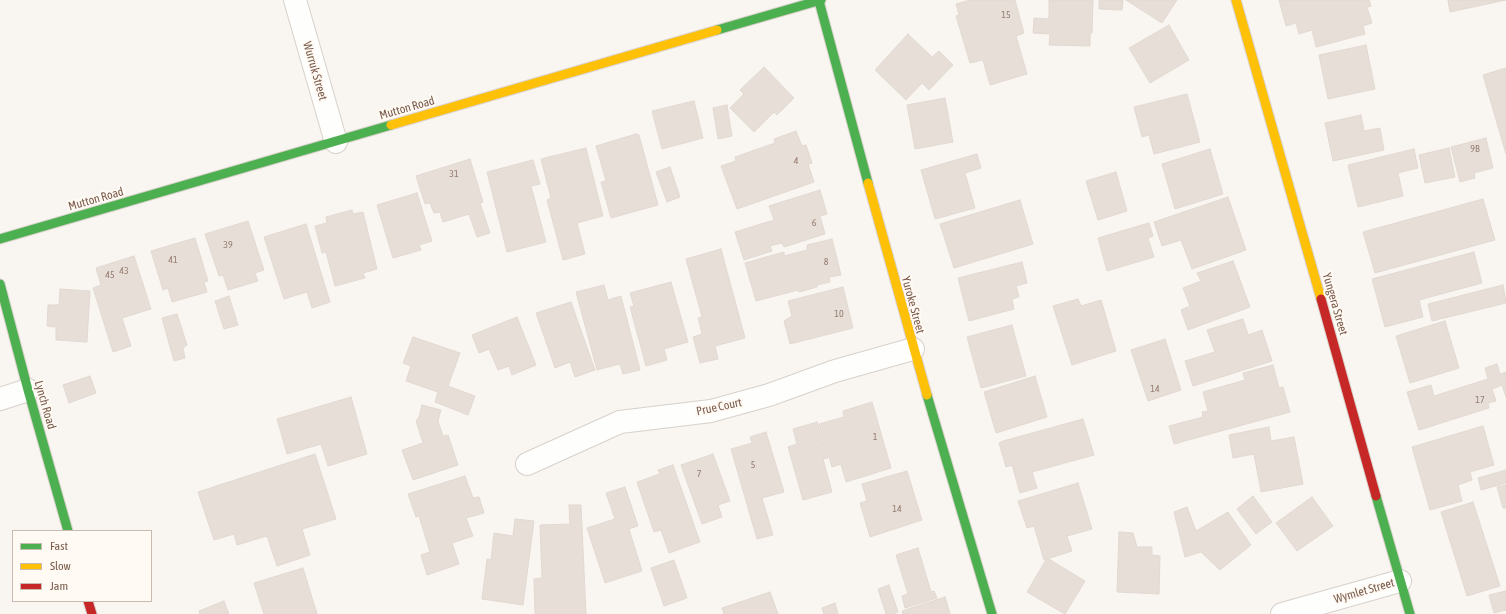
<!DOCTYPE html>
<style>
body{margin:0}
#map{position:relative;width:1506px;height:614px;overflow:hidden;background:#f9f5f0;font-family:"Asap Condensed",sans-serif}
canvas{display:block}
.legend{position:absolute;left:12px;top:530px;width:140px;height:72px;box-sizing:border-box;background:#fffaf3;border:1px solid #cabbb1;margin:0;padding:5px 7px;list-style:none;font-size:12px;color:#7a5c4d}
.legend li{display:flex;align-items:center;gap:8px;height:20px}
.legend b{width:20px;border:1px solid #cabbb1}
</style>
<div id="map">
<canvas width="1506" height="614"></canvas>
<ul class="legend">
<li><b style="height:5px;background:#4caf50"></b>Fast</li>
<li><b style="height:5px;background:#ffc107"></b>Slow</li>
<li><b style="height:5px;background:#c62828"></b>Jam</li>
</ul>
</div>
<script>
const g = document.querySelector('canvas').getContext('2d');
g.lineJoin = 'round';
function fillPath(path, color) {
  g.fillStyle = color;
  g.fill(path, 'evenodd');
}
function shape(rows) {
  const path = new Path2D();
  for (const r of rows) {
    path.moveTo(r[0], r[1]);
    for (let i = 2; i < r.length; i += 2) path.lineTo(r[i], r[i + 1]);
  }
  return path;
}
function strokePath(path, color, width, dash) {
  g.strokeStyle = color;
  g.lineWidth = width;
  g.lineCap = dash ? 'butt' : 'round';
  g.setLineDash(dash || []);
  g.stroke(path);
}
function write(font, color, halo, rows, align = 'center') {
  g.font = font + ' "Asap Condensed",sans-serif';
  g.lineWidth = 4;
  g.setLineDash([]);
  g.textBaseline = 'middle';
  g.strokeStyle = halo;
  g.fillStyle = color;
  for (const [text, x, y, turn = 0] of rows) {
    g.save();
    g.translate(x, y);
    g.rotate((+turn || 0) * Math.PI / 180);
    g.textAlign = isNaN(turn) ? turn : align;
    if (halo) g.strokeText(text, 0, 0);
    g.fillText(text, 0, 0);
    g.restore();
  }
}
const building = shape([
 [970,0,1015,0,1024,33,1016,36,1027,74,990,85,983,60,970,63,956,16,959,15,956,4,970,0],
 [1049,0,1093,0,1092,33,1090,33,1090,46,1049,45,1050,34,1033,33,1034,18,1049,19,1049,0],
 [1099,0,1123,0,1122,10,1099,9,1099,0],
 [1126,0,1177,0,1162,23,1126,0],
 [1279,0,1369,0,1371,6,1367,7,1372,23,1363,26,1365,34,1316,47,1312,30,1299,34,1296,23,1286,26,1279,0],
 [1448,0,1506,0,1450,12,1448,0],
 [1169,25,1189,60,1150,83,1129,48,1169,25],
 [908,34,932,57,939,51,953,65,929,90,922,83,906,100,875,70,908,34],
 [1366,45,1375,89,1328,99,1319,55,1366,45],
 [764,67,794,98,777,115,774,112,754,132,730,108,744,94,740,90,764,67],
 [1506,68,1506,154,1483,75,1506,68],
 [1187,94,1200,142,1154,154,1149,135,1142,137,1134,107,1187,94],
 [945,98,953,142,915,149,907,105,945,98],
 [694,101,703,138,662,149,652,111,694,101],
 [727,105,732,136,718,139,713,108,727,105],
 [1361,115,1364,131,1380,128,1384,150,1333,161,1325,123,1361,115],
 [796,131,802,146,806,145,812,163,808,164,814,182,737,209,721,166,736,161,735,157,775,143,774,139,796,131],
 [636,134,639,135,658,205,611,218,601,182,606,181,596,146,636,134],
 [1486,138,1493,168,1474,173,1475,178,1460,182,1451,147,1486,138],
 [586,148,603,216,577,223,585,254,563,260,547,200,551,198,541,159,586,148],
 [1449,148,1455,177,1425,183,1419,155,1449,148],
 [1210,149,1223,194,1175,209,1162,164,1210,149],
 [1414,149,1418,168,1398,173,1403,196,1358,207,1348,165,1414,149],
 [977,154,981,168,965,173,975,208,935,219,921,170,977,154],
 [470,159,483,202,480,203,490,233,477,237,469,214,443,222,440,212,434,213,430,203,425,204,416,176,470,159],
 [533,160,540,184,531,186,546,242,507,252,487,172,533,160],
 [670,167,680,197,667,202,656,172,670,167],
 [1116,172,1127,211,1098,220,1086,181,1116,172],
 [820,190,827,214,820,216,825,234,784,247,782,243,770,246,772,251,744,260,735,232,774,220,769,206,820,190],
 [417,193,432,241,419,245,421,250,393,258,377,205,417,193],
 [1228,197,1246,250,1192,269,1181,240,1162,246,1154,222,1228,197],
 [1483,199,1495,240,1375,273,1363,232,1483,199],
 [1020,200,1033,244,954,268,940,224,1020,200],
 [352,210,353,214,363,212,377,269,363,273,365,278,335,286,326,252,322,253,315,226,327,223,326,217,352,210],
 [248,221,264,270,255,273,258,281,228,290,223,275,219,276,205,234,248,221],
 [1149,223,1153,236,1148,238,1154,257,1107,271,1098,238,1149,223],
 [306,224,330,302,312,308,307,292,284,299,264,237,306,224],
 [195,238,208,281,204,282,207,292,172,302,168,288,163,290,151,251,195,238],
 [832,239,841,275,829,277,830,282,817,285,817,287,799,292,798,290,756,301,745,263,784,252,784,256,807,250,807,245,832,239],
 [721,249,745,338,715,346,718,359,700,363,693,337,702,334,698,318,702,317,686,259,721,249],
 [1474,252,1482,283,1419,300,1423,317,1385,327,1372,279,1474,252],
 [134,256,151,309,122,318,131,346,113,352,93,288,101,285,96,268,134,256],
 [1233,261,1250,307,1188,330,1181,310,1190,306,1183,288,1201,281,1197,273,1233,261],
 [1022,262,1027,283,1016,286,1019,297,1012,299,1014,309,969,321,958,278,1022,262],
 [671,282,688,342,664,349,667,360,646,366,630,307,634,306,630,293,671,282],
 [604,285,608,300,621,296,640,370,623,374,620,364,597,370,576,292,604,285],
 [1503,285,1506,303,1432,321,1428,304,1503,285],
 [843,287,853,328,790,344,784,321,792,316,788,301,843,287],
 [60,289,90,291,87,342,56,340,56,327,47,326,48,305,59,305,60,289],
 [229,296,238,325,224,329,215,301,229,296],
 [1078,299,1081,306,1101,300,1116,351,1072,365,1053,306,1078,299],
 [571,302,595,370,575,377,570,362,555,368,536,313,571,302],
 [177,314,187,345,183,348,185,358,174,361,162,318,177,314],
 [517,317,536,365,512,375,509,366,498,370,489,349,479,353,472,335,517,317],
 [1243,319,1248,335,1262,330,1272,361,1193,386,1185,361,1215,352,1207,330,1243,319],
 [1445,321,1459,368,1410,383,1396,336,1445,321],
 [1012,325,1026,376,981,388,967,337,1012,325],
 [413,337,460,353,448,386,475,396,468,415,435,402,438,392,406,381,411,366,403,363,413,337],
 [1165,339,1181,390,1148,401,1131,350,1165,339],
 [1497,364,1500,374,1506,372,1506,397,1502,385,1492,389,1496,401,1488,403,1489,408,1419,430,1407,392,1431,385,1434,396,1488,379,1485,368,1497,364],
 [1273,365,1279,388,1283,387,1290,412,1174,444,1169,426,1203,417,1202,412,1208,411,1203,392,1245,380,1243,373,1273,365],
 [90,376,96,393,69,403,63,385,90,376],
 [1035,376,1047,417,996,433,984,392,1035,376],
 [351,397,367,454,328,466,321,444,287,454,277,419,351,397],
 [872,402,891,468,846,482,841,464,832,467,819,424,844,417,843,411,872,402],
 [422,405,441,410,438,421,443,436,448,435,458,465,413,480,402,450,423,443,416,421,419,417,422,405],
 [1083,419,1094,455,1032,472,1037,488,1020,493,1012,465,1006,467,999,443,1003,441,1083,419],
 [817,422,828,458,823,459,832,492,803,500,788,447,797,444,793,429,817,422],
 [1483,426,1494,465,1470,472,1472,480,1458,485,1462,501,1430,510,1412,447,1483,426],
 [1269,427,1271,441,1294,437,1303,484,1261,492,1254,454,1233,458,1229,435,1269,427],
 [766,432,784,492,762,498,773,535,757,539,731,449,752,443,750,437,766,432],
 [315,454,336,519,302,529,310,555,277,566,267,536,237,545,234,534,214,540,198,492,315,454],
 [713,454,730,501,718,505,722,517,702,524,681,465,713,454],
 [673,465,700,542,669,553,661,530,654,532,637,482,660,474,658,470,673,465],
 [1506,470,1506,483,1481,490,1478,478,1506,470],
 [907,471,922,520,870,537,860,503,867,501,862,484,907,471],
 [465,476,473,498,479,497,484,513,466,518,473,536,452,543,459,564,427,575,421,555,430,552,419,516,416,517,408,494,465,476],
 [1078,483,1092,529,1067,536,1072,551,1044,560,1034,526,1027,528,1018,501,1078,483],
 [1506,485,1506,508,1503,508,1497,487,1506,485],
 [625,487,638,526,629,529,642,571,605,583,587,528,615,519,606,493,625,487],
 [1253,496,1272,522,1256,534,1237,509,1253,496],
 [1312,497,1333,526,1297,551,1276,523,1312,497],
 [1473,502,1500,586,1467,596,1441,512,1473,502],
 [569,505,581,505,586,614,535,614,534,579,542,578,540,525,570,524,569,505],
 [1187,507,1196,531,1228,512,1251,545,1220,570,1201,552,1185,557,1174,512,1187,507],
 [515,519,534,521,523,605,482,599,487,559,491,560,494,533,513,536,515,519],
 [1119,532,1133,533,1137,547,1152,547,1152,555,1160,556,1159,594,1117,592,1119,532],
 [918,548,931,592,934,591,937,598,905,608,902,596,908,594,896,555,918,548],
 [1047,558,1085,581,1065,614,1027,592,1047,558],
 [674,560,687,598,664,606,651,568,674,560],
 [303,568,317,614,264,614,254,583,303,568],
 [889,585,898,612,893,614,886,614,878,589,889,585],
 [1506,591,1506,610,1494,613,1489,595,1506,591],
 [770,592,778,614,724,614,722,608,770,592],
 [945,597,950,614,903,614,902,611,945,597],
 [224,601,229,614,200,614,199,611,224,601],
 [835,603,838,614,824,614,822,608,835,603]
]);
const street = shape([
 [295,0,336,142],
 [0,399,28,390],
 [527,464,620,422,711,411,769,395,835,371,913,349],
 [1282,614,1400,581]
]);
const fast = shape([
 [819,1,868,183],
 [717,30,821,0],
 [0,239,391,125],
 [0,284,28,390,68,531],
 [927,395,992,614],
 [1376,496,1410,614]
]);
const slow = shape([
 [1236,0,1321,299],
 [391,125,717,30],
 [868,183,927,395]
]);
const jam = shape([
 [1321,299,1376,496],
 [88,601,92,614]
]);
const numberNames = [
 ["15",1006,15],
 ["9B",1475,149],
 ["4",796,161],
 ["31",454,174],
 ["6",814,223],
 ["39",228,245],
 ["41",173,260],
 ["8",826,262],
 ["43",124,271],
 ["45",110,275],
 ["10",839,314],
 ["14",1155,389],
 ["17",1480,400],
 ["1",875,437],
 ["5",753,465],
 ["7",699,474],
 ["14",897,509]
];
const streetNames = [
 ["Wurruk Street",315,71,74],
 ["Mutton Road",407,108,-16],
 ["Mutton Road",96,199,-16],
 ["Yungera Street",1335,304,74],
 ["Yuroke Street",913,305,75],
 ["Lynch Road",45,405,74],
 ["Prue Court",719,407,-12],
 ["Wymlet Street",1364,591,-16]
];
fillPath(building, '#e6ded7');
strokePath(building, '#e2d8d2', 1);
strokePath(street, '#d7d1cb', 24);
strokePath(fast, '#d9d2cb', 11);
strokePath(slow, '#d9d2cb', 11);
strokePath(jam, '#d9d2cb', 11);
strokePath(street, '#fefefd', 22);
strokePath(fast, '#4caf50', 9);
strokePath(slow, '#ffc107', 9);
strokePath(jam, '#c62828', 9);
write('10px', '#977e72', null, numberNames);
write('12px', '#7a5c4d', '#fffaf3', streetNames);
</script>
